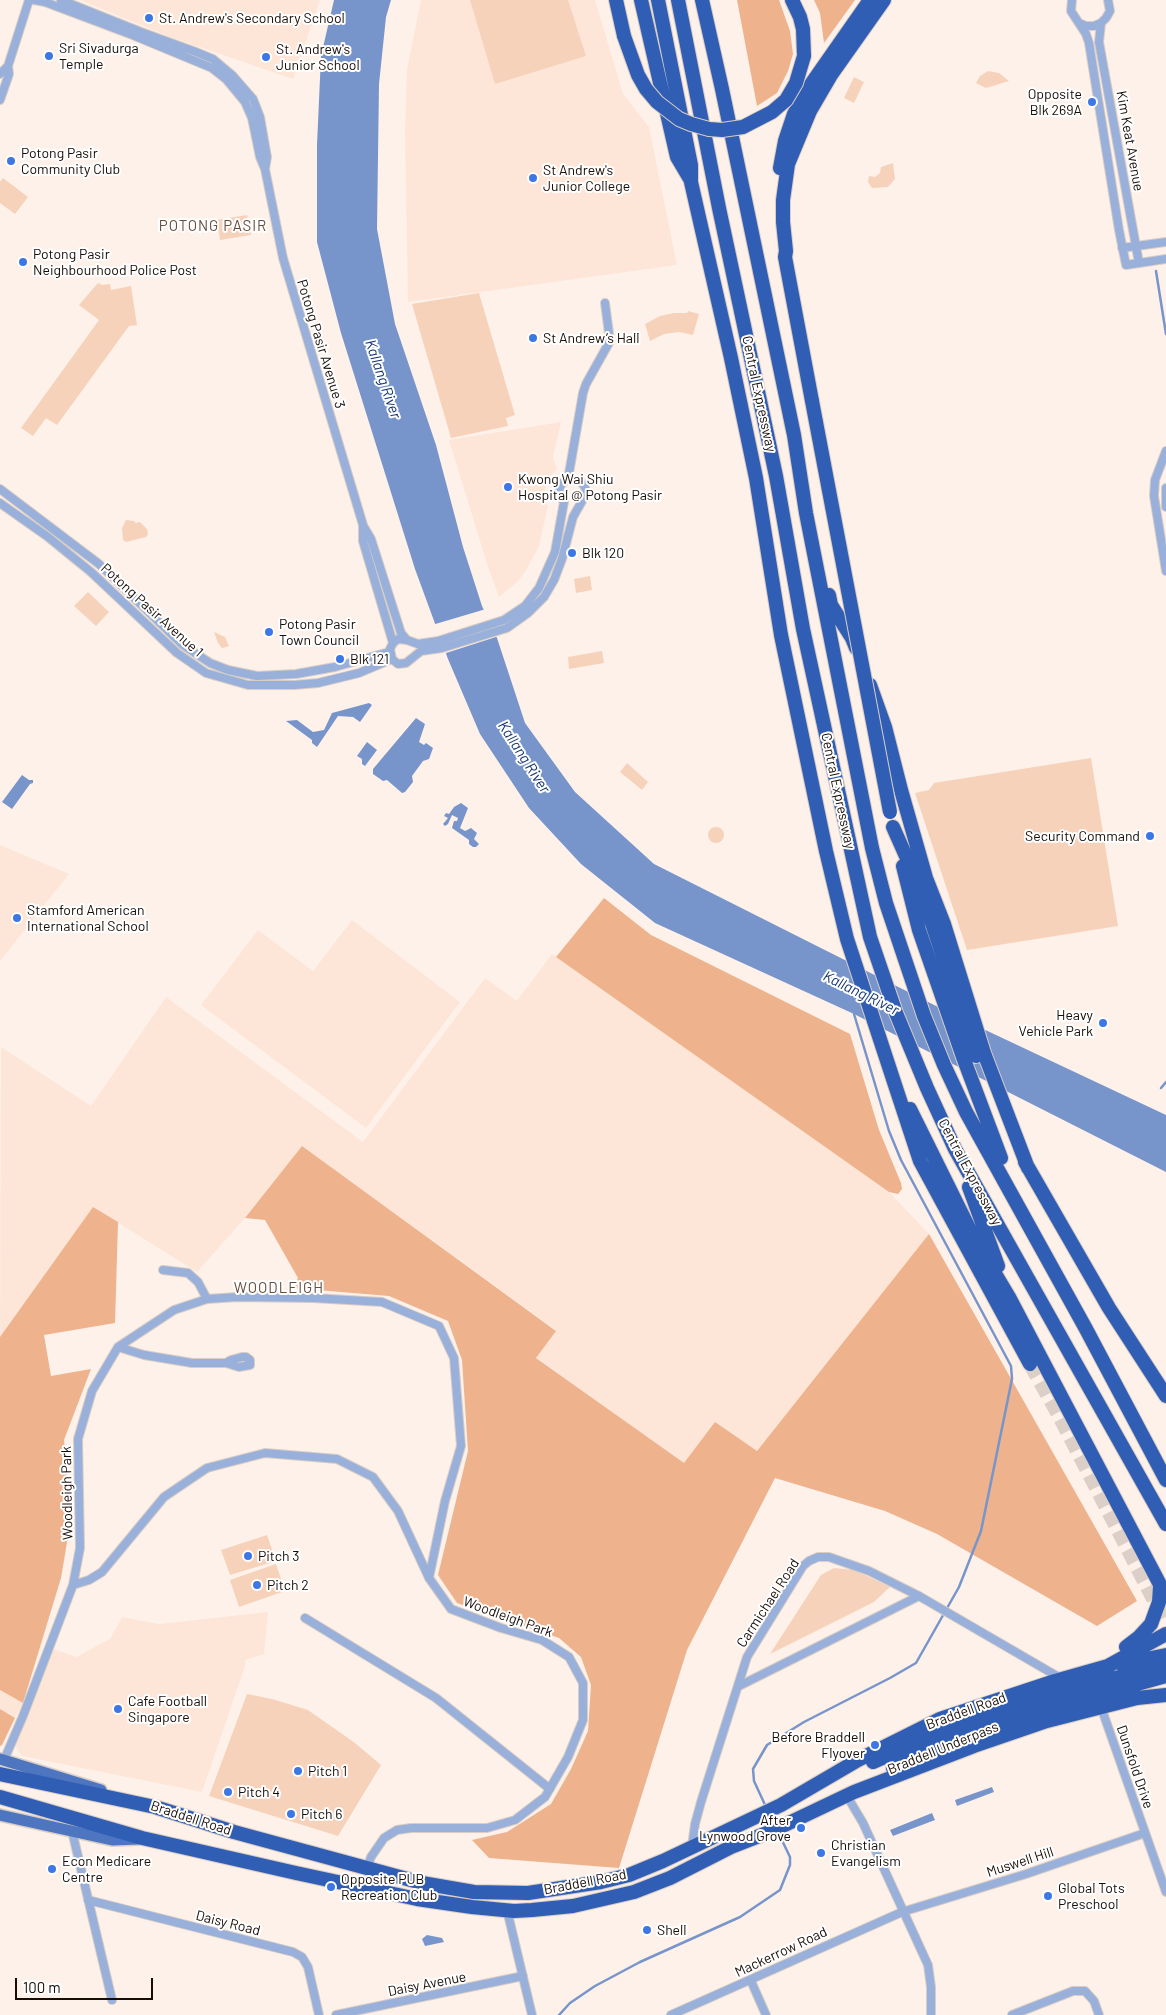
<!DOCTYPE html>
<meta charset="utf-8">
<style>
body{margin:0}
#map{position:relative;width:1166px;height:2015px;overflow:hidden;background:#fef1e9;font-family:Barlow,sans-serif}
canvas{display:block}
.scale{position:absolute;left:15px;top:1978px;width:138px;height:22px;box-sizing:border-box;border:2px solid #170d07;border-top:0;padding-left:6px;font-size:15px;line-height:18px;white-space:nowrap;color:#170d07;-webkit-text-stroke:4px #fff;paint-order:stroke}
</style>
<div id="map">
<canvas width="1166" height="2015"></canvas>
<div class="scale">100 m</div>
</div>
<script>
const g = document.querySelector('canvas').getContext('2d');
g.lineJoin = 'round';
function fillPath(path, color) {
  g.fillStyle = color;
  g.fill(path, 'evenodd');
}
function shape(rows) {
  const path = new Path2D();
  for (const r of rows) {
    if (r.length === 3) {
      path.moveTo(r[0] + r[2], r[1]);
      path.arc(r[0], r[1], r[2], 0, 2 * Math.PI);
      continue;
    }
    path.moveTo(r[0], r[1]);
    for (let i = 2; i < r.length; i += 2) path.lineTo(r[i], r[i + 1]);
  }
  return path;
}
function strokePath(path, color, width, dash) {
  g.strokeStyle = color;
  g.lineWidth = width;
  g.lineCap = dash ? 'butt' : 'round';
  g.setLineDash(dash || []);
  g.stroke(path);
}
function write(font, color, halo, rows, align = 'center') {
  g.font = font + ' Barlow,sans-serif';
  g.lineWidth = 4;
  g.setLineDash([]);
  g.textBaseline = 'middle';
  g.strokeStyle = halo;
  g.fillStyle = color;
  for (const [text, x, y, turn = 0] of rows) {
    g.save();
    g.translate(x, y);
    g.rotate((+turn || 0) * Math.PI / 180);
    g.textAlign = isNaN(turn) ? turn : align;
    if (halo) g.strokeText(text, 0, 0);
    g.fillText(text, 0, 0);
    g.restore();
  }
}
const built = shape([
 [80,0,320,0,293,79,168,36],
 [421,0,595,0,623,94,649,127,677,265,408,302,405,131,407,69],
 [561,422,553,457,557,469,551,475,542,496,548,506,539,546,525,572,517,582,499,597,489,570,449,440],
 [0,845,69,874,0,961],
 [352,920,460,1002,366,1128,201,1005,258,930,313,971],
 [552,954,889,1192,929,1234,757,1451,684,1464,536,1357,556,1330,302,1146,245,1218,197,1272,93,1207,0,1337,1,1047,91,1106,166,997,363,1142,485,978,517,1001],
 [268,1612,264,1654,245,1660,245,1666,202,1792,22,1756,14,1744,54,1649,76,1657,110,1639,122,1617,159,1624],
 [0,1690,23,1703,15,1718,0,1709]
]);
const green = shape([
 [470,0,568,0,586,56,495,84],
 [988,71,999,73,1009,81,986,88,976,83,980,76],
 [854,77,864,82,854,103,844,98],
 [893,163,895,179,888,187,872,188,868,182,869,176,875,177,880,173,881,167],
 [3,178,28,197,15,214,0,203,0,182],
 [247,215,251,235,220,240,217,220],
 [98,283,102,285,110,284,111,290,131,286,137,325,129,326,57,425,46,418,33,436,21,428,99,320,79,305],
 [479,293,515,415,506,418,508,426,451,438,412,304],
 [688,311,699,314,693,335,679,332,664,334,650,341,645,324,660,316,674,313,687,313],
 [126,520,134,521,136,523,140,522,147,529,148,534,146,537,126,542,123,540,122,528],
 [590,576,592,590,576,593,574,579],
 [88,592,109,612,96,626,74,606],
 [214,632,225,637,229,646,222,648,218,643],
 [602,651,604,663,569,669,568,657],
 [1091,758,1118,926,967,950,915,793,929,790,934,783],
 [627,763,648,782,642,790,620,772],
 [716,835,8],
 [267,1535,276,1561,230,1575,221,1550],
 [276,1564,285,1591,239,1607,230,1580],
 [834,1568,854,1570,890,1587,874,1602,770,1654,821,1575],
 [247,1694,272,1699,308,1710,355,1743,381,1765,338,1836,209,1796]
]);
const forest = shape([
 [737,0,779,0,790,31,793,54,788,71,777,93,757,106],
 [814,0,855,0,824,43,820,13],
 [604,898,651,935,850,1034,879,1130,901,1183,902,1189,898,1194,889,1192,556,957],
 [302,1146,556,1331,536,1358,684,1463,715,1422,757,1451,929,1234,1137,1601,1097,1626,937,1534,885,1511,775,1478,687,1650,619,1868,489,1858,472,1840,507,1832,551,1804,571,1769,588,1731,591,1685,581,1657,559,1638,457,1603,438,1575,468,1451,462,1360,448,1321,389,1296,293,1288,298,1278,265,1220,245,1218],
 [93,1207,118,1222,115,1323,44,1335,51,1376,91,1369,64,1440,71,1519,61,1578,23,1703,0,1690,0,1337],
 [0,1709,15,1718,2,1745,0,1746]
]);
const water = shape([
 [334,0,391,0,386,17,379,84,377,229,395,324,436,445,463,547,482,606,497,638,525,723,575,792,654,864,962,1019,1166,1115,1166,1172,854,1014,655,923,581,864,529,808,480,734,448,659,415,569,341,333,317,242,317,145,321,56],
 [369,703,372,705,360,722,353,717,338,716,317,747,312,743,312,740,286,721,297,720,313,732,324,730,332,713],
 [416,718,425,724,419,742,424,745,426,743,433,748,429,759,423,761,412,776,413,782,405,792,402,793,387,780,383,781,373,774,373,769],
 [367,742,377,750,365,766,362,764,362,759,357,756],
 [22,775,29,780,33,780,33,783,30,784,12,809,2,802],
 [461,803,468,808,460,828,465,831,471,828,477,833,474,839,479,844,476,847,473,847,469,844,469,840,452,828,454,821,457,821,458,818,452,815,448,824,445,826,443,824,448,818,444,816,446,813,449,814,454,807],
 [992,1787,994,1792,957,1806,955,1800],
 [932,1813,935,1820,893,1836,890,1830],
 [427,1935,442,1938,444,1942,425,1946,422,1939]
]);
const pier = shape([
 [486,609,499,636,443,654,432,625]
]);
const stream = shape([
 [1156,271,1166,334],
 [1161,1088,1166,1082],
 [766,1807,754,1781,753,1769,767,1745,804,1722,890,1678,916,1663,959,1587,981,1531,1012,1379,1011,1366,901,1160,889,1131,854,1014],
 [559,2015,570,2003,595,1986,640,1962,740,1917,780,1890,790,1865,790,1857,778,1832]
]);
const highwayTunnel = shape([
 [1030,1364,1060,1418,1166,1624]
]);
const street = shape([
 [34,0,45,2,130,34,212,68,226,79,245,102,252,118,260,157,265,169,283,258,363,525,363,541,393,643],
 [61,0,141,32,196,52,213,59,232,75,253,99,260,117,267,157,265,169],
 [1072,0,1071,11,1086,34,1089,43,1119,230,1126,265,1166,259],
 [1079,23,1086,26,1094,26,1101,23,1106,18,1110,11,1108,0],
 [1101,23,1099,42,1139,263],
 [0,74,8,66],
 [0,100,9,74,8,66,29,0],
 [1122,248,1166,242],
 [1166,451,1155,480,1154,496,1166,571],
 [571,478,581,482,585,487,586,494,573,517,562,559,554,580,544,597,528,613,507,628,442,648,421,651,406,663,398,664,392,659,390,649,393,643,398,639,407,640,418,644,438,641,504,620,525,606,539,588,555,552,564,502,560,496,559,490,562,483,571,478],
 [568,479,583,393,586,384,610,341,605,303],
 [1166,488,1166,507],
 [0,489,99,564,183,645,210,663,228,670,257,676,296,674,335,667,389,652],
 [0,503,48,537,91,572,177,653,206,673,248,685,294,685,318,683,359,673,392,659],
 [364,527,371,539,401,633,407,640],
 [163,1270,188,1273,198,1282,207,1299],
 [118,1347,144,1355,192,1363,226,1363,239,1367,250,1365,250,1360,246,1357,242,1357,231,1360,226,1363],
 [73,1585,89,1580,102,1572,164,1497,207,1468,265,1453,337,1459,373,1477,398,1511,429,1578,451,1609,501,1628,542,1640,569,1657,583,1683,583,1720,568,1757,545,1797,515,1820,487,1828,411,1828,397,1830,384,1838,371,1857,367,1868],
 [305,1618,436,1698,550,1789],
 [739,1686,919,1596],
 [1101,1707,1166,1892],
 [4,1760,23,1716,73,1585,80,1548,78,1439,92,1391,118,1347,174,1310,207,1299,237,1297,313,1298,382,1302,439,1326,454,1358,461,1446,445,1501,429,1578],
 [847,1796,863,1823,928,1965,931,1987,931,2015],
 [72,1831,112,2000],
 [692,1847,695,1824,701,1802,747,1657,803,1566,809,1561,818,1557,829,1557,869,1571,919,1596,1062,1679],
 [88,1900,293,1952,302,1957,308,1967,319,2015],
 [507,1910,532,2015],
 [751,1981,766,2015],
 [336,2015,523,1976],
 [671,2015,902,1912,1026,1874,1145,1833],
 [1012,2015,1073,1991,1085,1991,1094,2001,1099,2015]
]);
const primary = shape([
 [0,1759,101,1790],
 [0,1815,112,1840,138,1839]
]);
const highway = shape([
 [616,0,624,36],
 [641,0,677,157,690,179],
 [658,0,691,165,691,182,731,358,756,478,781,635,826,851,847,939,920,1161,1030,1364],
 [678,0,719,208,776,476,803,629,870,937,896,1013,927,1088,955,1149,1166,1524],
 [702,0,722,89,794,435,806,513,872,848,886,903,924,1016,944,1065,966,1112,1086,1329,1166,1480],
 [792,0,800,17,803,29,804,56],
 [780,168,785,141,794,114,807,90,870,0],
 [812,401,785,257,786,251,783,222,783,200,788,164,810,111,831,75,884,0],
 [829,595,831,605,852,638,856,648],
 [870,685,885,727,901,790,926,878,944,924,984,1053,1028,1168],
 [893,827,921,890,976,1056],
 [903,866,919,930,963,1057,1001,1158],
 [910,1109,975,1240,1009,1297,1166,1596],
 [1025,1162,1109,1308,1166,1396],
 [969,1187,998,1266],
 [1126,1647,1139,1637,1151,1624,1159,1602,1160,1586],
 [1121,1664,1166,1655],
 [873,1762,944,1731,1040,1697,1166,1665],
 [893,1768,951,1742,1044,1710,1166,1676],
 [0,1774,155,1807,234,1832,422,1883,474,1892,528,1893,601,1882,629,1875,663,1861,781,1805,858,1760,940,1719,1055,1681,1108,1666,1166,1634],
 [0,1797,142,1838,296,1873,417,1899,472,1907,514,1911,532,1910,573,1906,634,1892,670,1878,731,1847,772,1831,854,1792,974,1746,1047,1721,1137,1698,1166,1695]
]);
const highwayBridge = shape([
 [624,36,638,75,646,89,657,102,679,119,691,124,709,129,722,130,743,127,772,112,786,100,796,83,804,56],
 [812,401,890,812]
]);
const markers = [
 [149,18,5,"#3d76e6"],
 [49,56,5,"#3d76e6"],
 [266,57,5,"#3d76e6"],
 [1092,102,5,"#3d76e6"],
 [11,161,5,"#3d76e6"],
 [533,178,5,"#3d76e6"],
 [23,262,5,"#3d76e6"],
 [533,338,5,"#3d76e6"],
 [508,487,5,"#3d76e6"],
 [572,553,5,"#3d76e6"],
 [269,632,5,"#3d76e6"],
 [340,659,5,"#3d76e6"],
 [1150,836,5,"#3d76e6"],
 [17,918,5,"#3d76e6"],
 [1103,1023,5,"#3d76e6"],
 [248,1556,5,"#3d76e6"],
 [257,1585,5,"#3d76e6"],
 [118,1709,5,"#3d76e6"],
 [875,1745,5,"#3d76e6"],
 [298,1771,5,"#3d76e6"],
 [228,1792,5,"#3d76e6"],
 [291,1814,5,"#3d76e6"],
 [801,1828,5,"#3d76e6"],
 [821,1853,5,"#3d76e6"],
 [52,1869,5,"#3d76e6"],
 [331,1887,5,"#3d76e6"],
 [1048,1896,5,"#3d76e6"],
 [647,1930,5,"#3d76e6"]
];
const poiNames = [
 ["St. Andrew's Secondary School",159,18],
 ["Sri Sivadurga",59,48],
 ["Temple",59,64],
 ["St. Andrew's",276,49],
 ["Junior School",276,65],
 ["Opposite",1082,94,"right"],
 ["Blk 269A",1082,110,"right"],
 ["Potong Pasir",21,153],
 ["Community Club",21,169],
 ["St Andrew's",543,170],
 ["Junior College",543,186],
 ["Potong Pasir",33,254],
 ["Neighbourhood Police Post",33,270],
 ["St Andrew’s Hall",543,338],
 ["Kwong Wai Shiu",518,479],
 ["Hospital @ Potong Pasir",518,495],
 ["Blk 120",582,553],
 ["Potong Pasir",279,624],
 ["Town Council",279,640],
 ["Blk 121",350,659],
 ["Security Command",1140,836,"right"],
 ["Stamford American",27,910],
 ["International School",27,926],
 ["Heavy",1093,1015,"right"],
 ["Vehicle Park",1093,1031,"right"],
 ["Pitch 3",258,1556],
 ["Pitch 2",267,1585],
 ["Cafe Football",128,1701],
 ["Singapore",128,1717],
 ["Before Braddell",865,1737,"right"],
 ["Flyover",865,1753,"right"],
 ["Pitch 1",308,1771],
 ["Pitch 4",238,1792],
 ["Pitch 6",301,1814],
 ["After",791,1820,"right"],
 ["Lynwood Grove",791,1836,"right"],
 ["Christian",831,1845],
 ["Evangelism",831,1861],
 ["Econ Medicare",62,1861],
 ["Centre",62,1877],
 ["Opposite PUB",341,1879],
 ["Recreation Club",341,1895],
 ["Global Tots",1058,1888],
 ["Preschool",1058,1904],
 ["Shell",657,1930]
];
const streetNames = [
 ["Kim Keat Avenue",1130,141,80],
 ["Potong Pasir Avenue 3",321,344,73],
 ["Central Expressway",759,394,78],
 ["Potong Pasir Avenue 1",152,610,42],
 ["Central Expressway",838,791,78],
 ["Central Expressway",970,1172,62],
 ["Woodleigh Park",67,1493,-91],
 ["Carmichael Road",768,1603,-57],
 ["Woodleigh Park",508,1617,20],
 ["Braddell Road",966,1711,-20],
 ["Braddell Underpass",943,1748,-22],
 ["Dunsfold Drive",1135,1767,71],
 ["Braddell Road",191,1818,18],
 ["Muswell Hill",1020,1862,-18],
 ["Braddell Road",585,1882,-11],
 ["Daisy Road",228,1923,14],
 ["Mackerrow Road",781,1952,-25],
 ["Daisy Avenue",427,1984,-11]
];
const neighbourhoodNames = [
 ["POTONG PASIR",213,226],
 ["WOODLEIGH",279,1288]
];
const waterNames = [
 ["Kallang River",383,379,71],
 ["Kallang River",524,757,57],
 ["Kallang River",861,993,26]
];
fillPath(built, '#fde6d8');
fillPath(green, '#f6d2bb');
fillPath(forest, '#eeb28d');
fillPath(water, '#7895cb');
fillPath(pier, '#fef1e9');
strokePath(stream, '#7895cb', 2.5);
strokePath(highwayTunnel, '#dbcfc7', 14, [14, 7]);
strokePath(street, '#d9cdc5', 10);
strokePath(primary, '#d9cdc5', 14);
strokePath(highway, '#d9cdc5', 16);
strokePath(street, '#99b0da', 8);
strokePath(primary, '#4d75c0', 11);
strokePath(highway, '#315eb5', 14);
strokePath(highwayBridge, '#d9cdc5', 16, []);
strokePath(highwayBridge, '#315eb5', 14);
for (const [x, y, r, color] of markers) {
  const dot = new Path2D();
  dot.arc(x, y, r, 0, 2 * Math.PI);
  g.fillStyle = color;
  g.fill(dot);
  strokePath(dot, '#fff', 2);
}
write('14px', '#170d07', '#fff', poiNames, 'left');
write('14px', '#170d07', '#fff', streetNames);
g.letterSpacing = '1px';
write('15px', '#664d3d', '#fff', neighbourhoodNames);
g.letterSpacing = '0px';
write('italic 15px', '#143474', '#fff', waterNames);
</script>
